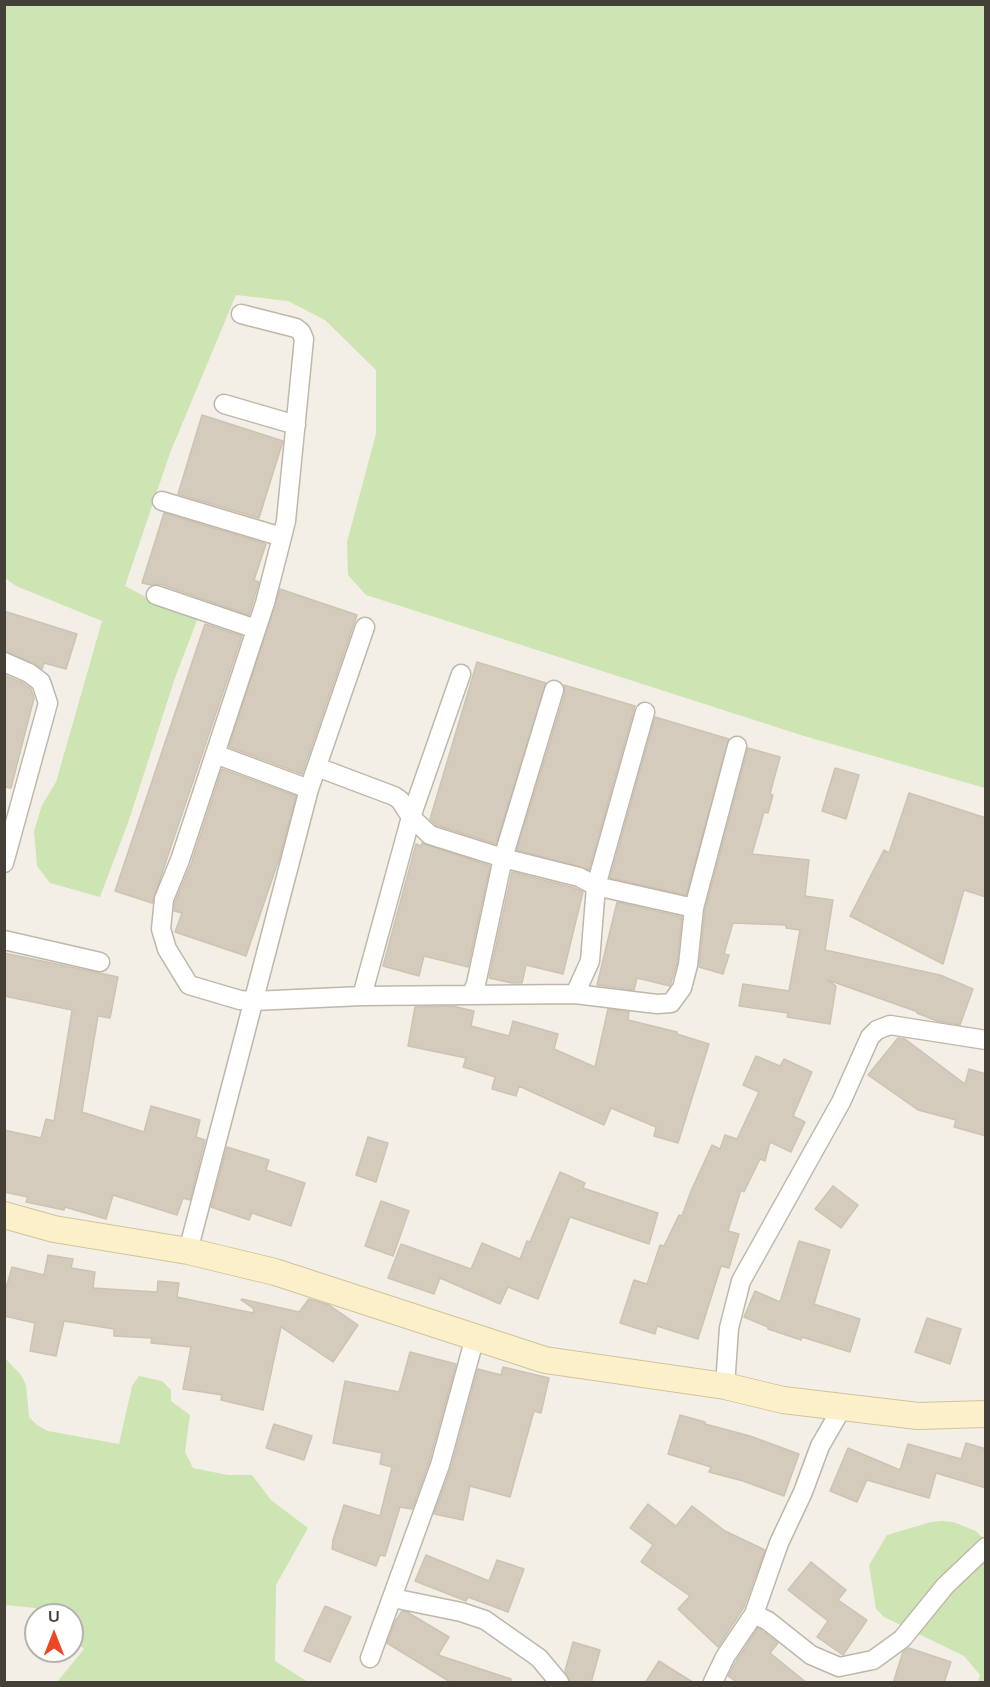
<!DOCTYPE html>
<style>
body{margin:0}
#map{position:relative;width:990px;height:1687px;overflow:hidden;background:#f3efe7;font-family:"Nunito Sans",sans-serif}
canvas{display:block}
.frame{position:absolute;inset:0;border:6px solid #454037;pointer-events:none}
.north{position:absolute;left:24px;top:1603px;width:60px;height:60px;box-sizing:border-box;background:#fff;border:2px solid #b5b3af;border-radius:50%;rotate:0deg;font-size:16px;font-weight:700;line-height:24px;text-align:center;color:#454037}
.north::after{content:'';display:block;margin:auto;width:21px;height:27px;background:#ed4624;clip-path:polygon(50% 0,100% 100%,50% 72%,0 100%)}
</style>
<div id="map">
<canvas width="990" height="1687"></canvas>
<div class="frame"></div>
<div class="north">U</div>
</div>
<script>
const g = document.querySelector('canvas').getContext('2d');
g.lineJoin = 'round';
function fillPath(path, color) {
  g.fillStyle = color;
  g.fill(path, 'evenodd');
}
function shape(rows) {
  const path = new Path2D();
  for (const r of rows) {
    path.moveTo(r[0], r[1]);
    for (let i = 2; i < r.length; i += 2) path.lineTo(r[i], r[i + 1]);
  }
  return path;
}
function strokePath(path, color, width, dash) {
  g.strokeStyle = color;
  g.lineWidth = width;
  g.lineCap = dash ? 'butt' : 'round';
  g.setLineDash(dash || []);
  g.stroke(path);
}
const green = shape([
 [4,5,985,5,985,788,804,736,366,595,348,575,347,542,376,434,376,370,325,320,288,301,236,295,170,453,125,586,163,606,199,615,175,678,129,820,100,897,50,883,37,866,34,831,42,805,56,782,102,621,16,586,5,578],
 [4,1357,21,1375,26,1385,29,1417,37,1425,48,1431,119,1444,132,1386,139,1376,162,1381,171,1390,171,1401,190,1415,185,1452,193,1468,228,1475,252,1475,271,1500,308,1528,276,1585,275,1661,308,1682,57,1682,84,1649,72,1639,72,1615,43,1615,35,1608,5,1605],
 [942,1521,953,1522,976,1531,986,1541,985,1682,978,1682,980,1675,964,1656,884,1617,876,1609,869,1565,887,1535,931,1522]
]);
const building = shape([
 [202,415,283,441,259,518,178,494,202,415],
 [164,513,266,544,254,580,259,582,249,615,160,584,151,585,142,583,164,513],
 [280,589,357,615,302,774,229,747,280,589],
 [4,611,77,634,66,669,44,663,42,669,34,663,4,651,4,611],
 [205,624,242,636,152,903,115,891,205,624],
 [477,662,546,683,496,844,436,825,430,819,477,662],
 [4,675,23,683,31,689,34,698,11,788,4,787,4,675],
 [564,685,635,706,589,870,517,850,565,693,564,685],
 [655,717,729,739,686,895,610,878,655,717],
 [748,748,780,757,770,794,773,795,768,813,764,812,752,854,809,860,805,896,833,900,825,950,940,975,973,989,960,1025,937,1021,917,1013,918,1012,828,980,836,986,830,1024,787,1017,788,1013,739,1006,743,984,789,991,800,930,786,928,786,925,733,923,724,954,729,955,723,974,699,967,705,910,748,748],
 [835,768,859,775,846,819,822,811,835,768],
 [222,769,296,796,280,856,246,956,175,932,182,913,174,911,175,902,191,864,222,769],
 [909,793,986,818,986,897,964,890,943,964,850,916,884,850,889,853,909,793],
 [422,843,490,866,468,967,424,956,419,976,383,966,416,844,421,846,422,843],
 [512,872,575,888,583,892,563,974,526,965,522,983,512,983,489,978,512,872],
 [617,902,682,917,677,963,670,986,637,978,634,990,597,985,617,902],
 [4,953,118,977,110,1018,98,1016,82,1112,144,1132,151,1106,200,1120,196,1137,205,1140,190,1200,183,1198,177,1215,113,1195,106,1219,65,1207,64,1210,26,1202,28,1197,4,1192,4,1130,41,1138,46,1119,54,1121,72,1010,4,996,4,953],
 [452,1006,474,1011,471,1026,509,1036,513,1021,558,1034,554,1049,595,1067,608,1009,629,1012,628,1020,677,1032,677,1034,709,1044,678,1143,654,1136,656,1127,611,1108,604,1125,519,1086,516,1096,492,1089,495,1077,463,1067,466,1058,408,1046,415,1007,452,1006],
 [898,1038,905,1039,965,1084,969,1069,986,1074,986,1136,954,1127,956,1120,918,1110,868,1075,898,1038],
 [756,1056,780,1066,784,1059,812,1072,793,1116,805,1122,791,1152,770,1142,765,1161,760,1159,744,1192,741,1190,728,1231,739,1234,729,1268,721,1266,698,1339,657,1326,655,1334,620,1323,634,1280,647,1284,660,1245,664,1246,679,1215,682,1216,691,1191,712,1145,720,1149,725,1135,737,1139,759,1092,743,1085,756,1056],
 [368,1137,388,1143,376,1182,356,1175,368,1137],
 [227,1147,269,1160,266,1170,305,1183,291,1226,252,1213,249,1220,211,1207,227,1147],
 [560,1172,585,1183,583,1188,658,1213,649,1244,570,1217,538,1299,508,1287,500,1304,440,1278,434,1294,388,1278,401,1244,471,1269,482,1243,520,1259,527,1241,530,1242,560,1172],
 [833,1186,858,1205,841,1228,815,1209,833,1186],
 [381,1201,409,1211,393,1256,365,1246,381,1201],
 [799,1241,830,1250,814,1304,860,1319,850,1352,802,1337,801,1340,768,1329,768,1327,744,1317,755,1291,780,1302,799,1241],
 [48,1255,73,1259,71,1268,95,1272,93,1288,157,1292,158,1281,179,1283,177,1297,253,1313,254,1309,241,1300,242,1299,299,1312,309,1299,329,1305,358,1325,333,1362,281,1327,263,1410,221,1400,222,1395,183,1389,191,1347,151,1343,152,1338,114,1336,114,1329,64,1321,56,1356,30,1351,35,1323,4,1316,4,1295,12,1267,44,1275,48,1255],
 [927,1318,961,1329,950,1364,915,1352,927,1318],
 [410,1352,456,1364,429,1462,412,1509,400,1507,385,1556,380,1555,376,1566,332,1549,333,1540,344,1505,380,1516,392,1467,380,1464,382,1453,333,1443,345,1381,399,1392,410,1352],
 [503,1367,549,1378,541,1413,534,1411,510,1497,470,1486,463,1520,434,1514,451,1468,478,1369,501,1375,503,1367],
 [680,1415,705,1422,705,1424,750,1436,799,1454,784,1496,743,1481,709,1472,711,1467,668,1454,680,1415],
 [274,1424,312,1436,304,1460,266,1448,274,1424],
 [966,1443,986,1449,986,1488,936,1473,929,1498,867,1480,857,1502,830,1491,848,1448,900,1470,908,1444,961,1459,966,1443],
 [648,1504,676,1526,692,1506,725,1531,765,1550,744,1607,718,1647,678,1609,690,1596,641,1562,653,1545,630,1528,648,1504],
 [426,1555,489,1581,497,1560,524,1569,508,1612,468,1597,466,1601,415,1581,426,1555],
 [811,1562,846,1590,838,1600,867,1620,843,1655,817,1637,828,1621,788,1590,811,1562],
 [325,1606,351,1617,330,1662,304,1651,325,1606],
 [402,1611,407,1612,449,1637,438,1655,511,1679,511,1683,452,1683,387,1643,395,1622,402,1611],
 [758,1628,778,1643,770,1653,807,1683,738,1683,728,1676,735,1663,758,1628],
 [573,1642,600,1650,591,1683,570,1683,565,1671,573,1642],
 [909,1648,951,1662,944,1683,893,1683,903,1652,909,1648],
 [659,1661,694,1683,645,1683,659,1661]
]);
const street = shape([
 [241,314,296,328,301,332,304,339,286,521,282,537,265,603,180,860,164,899,161,929,167,949,189,985,240,1000,253,1001,362,996,411,817,461,674],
 [224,404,296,425],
 [162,501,282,537],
 [156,595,256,629],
 [4,662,29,673,41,682,48,703,4,863],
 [215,754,309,789],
 [317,767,394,796,400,800,411,817,430,835,503,858,579,877,596,886,694,908],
 [4,940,100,962],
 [575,994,590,961,596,886,645,712],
 [471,995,476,984,503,858,554,690],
 [362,996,575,994,657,1004,671,1003,682,988,688,965,694,908,737,746],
 [188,1251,309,789,365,627],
 [725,1386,729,1328,741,1281,841,1102,870,1037,877,1030,890,1025,986,1040],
 [393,1598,461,1612,485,1620,539,1658,559,1682],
 [754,1614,768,1621,811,1655,839,1667,873,1660,902,1639,945,1586,986,1547],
 [370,1658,440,1465,475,1337],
 [713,1682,725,1657,754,1614,779,1543,803,1492,820,1446,842,1408]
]);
const secondary = shape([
 [4,1215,54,1229,188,1251,275,1272,545,1360,725,1386,783,1400,918,1416,986,1414]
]);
fillPath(green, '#cde5b2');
fillPath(building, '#d4cbbd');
strokePath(building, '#cec3b1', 1.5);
strokePath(street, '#beb7aa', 21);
strokePath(secondary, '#d0c399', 28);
strokePath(street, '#fff', 18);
strokePath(secondary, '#fbf0c9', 26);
</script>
